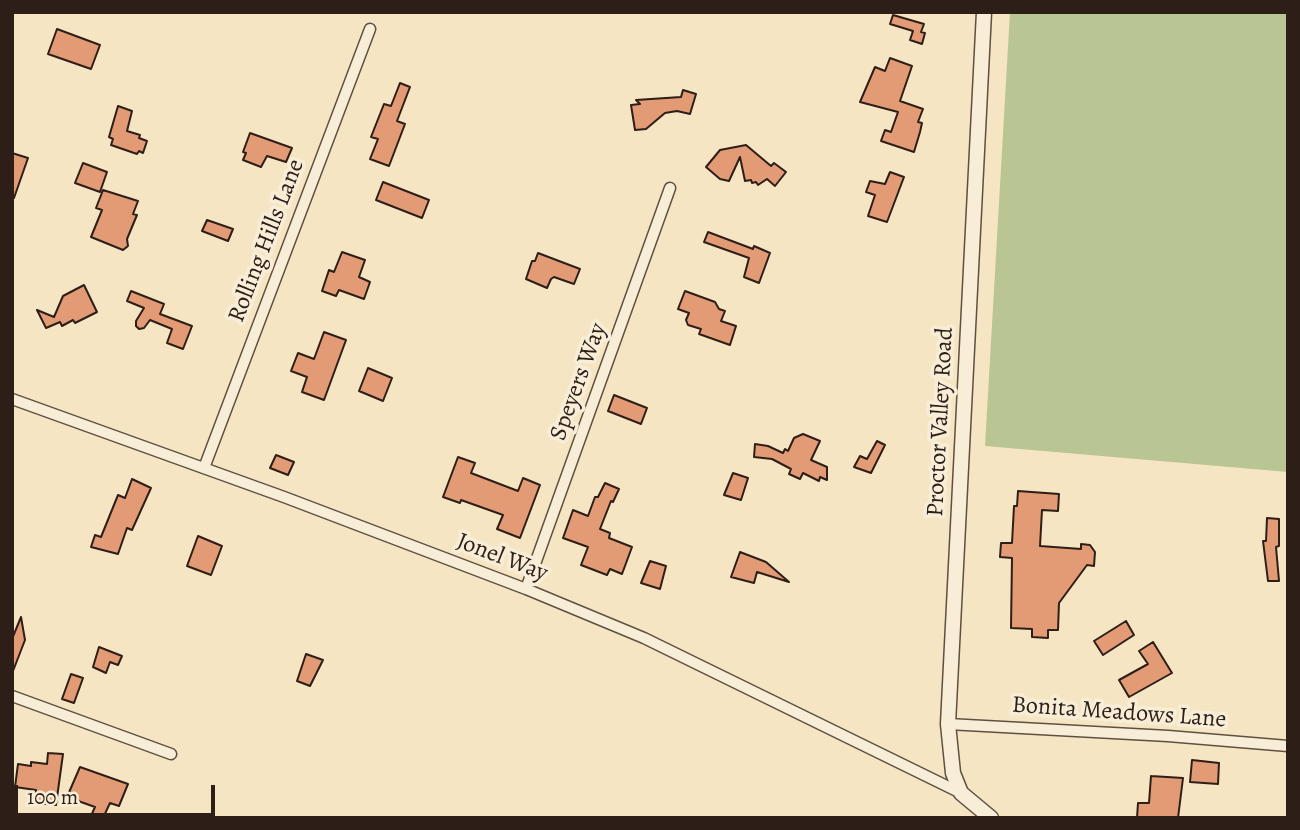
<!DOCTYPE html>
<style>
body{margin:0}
#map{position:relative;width:1300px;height:830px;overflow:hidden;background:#f5e5c2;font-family:Alegreya,serif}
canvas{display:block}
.frame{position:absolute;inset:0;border:14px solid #2d1e18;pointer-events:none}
.scale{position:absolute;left:14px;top:785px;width:201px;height:32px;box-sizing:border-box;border:4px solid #2d1e18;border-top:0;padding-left:9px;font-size:21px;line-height:24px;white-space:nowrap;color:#2d1e18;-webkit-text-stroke:5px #f8eed7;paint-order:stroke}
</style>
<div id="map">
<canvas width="1300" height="830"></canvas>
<div class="frame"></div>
<div class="scale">100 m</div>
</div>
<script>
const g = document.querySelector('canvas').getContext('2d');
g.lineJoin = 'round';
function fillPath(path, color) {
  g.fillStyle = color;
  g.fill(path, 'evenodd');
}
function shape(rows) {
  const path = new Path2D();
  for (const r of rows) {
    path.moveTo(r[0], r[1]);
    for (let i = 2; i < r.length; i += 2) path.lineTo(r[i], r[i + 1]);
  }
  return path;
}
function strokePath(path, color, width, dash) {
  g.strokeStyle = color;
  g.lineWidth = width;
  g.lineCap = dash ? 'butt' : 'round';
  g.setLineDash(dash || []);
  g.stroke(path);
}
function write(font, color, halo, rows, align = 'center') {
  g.font = font + ' Alegreya,serif';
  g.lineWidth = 7;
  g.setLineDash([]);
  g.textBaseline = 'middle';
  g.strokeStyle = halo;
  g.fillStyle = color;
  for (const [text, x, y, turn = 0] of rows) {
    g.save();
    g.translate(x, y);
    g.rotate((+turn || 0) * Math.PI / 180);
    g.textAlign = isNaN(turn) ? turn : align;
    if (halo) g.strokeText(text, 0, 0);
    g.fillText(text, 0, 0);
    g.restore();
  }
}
const green = shape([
 [1010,12,1288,12,1288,472,985,446]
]);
const building = shape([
 [893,15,924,24,921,32,925,33,922,44,910,40,913,31,890,24,893,15],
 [57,29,100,45,91,69,48,54,57,29],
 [890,58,912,66,900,101,923,109,918,122,922,123,920,132,914,152,881,141,885,130,891,132,898,112,860,102,875,67,885,71,890,58],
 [400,83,410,87,397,121,405,124,389,166,370,159,378,139,371,137,384,104,391,106,400,83],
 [683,90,696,94,690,114,677,111,665,113,646,129,635,130,631,105,640,104,636,100,681,97,683,90],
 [118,106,132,111,127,131,140,135,139,138,147,141,143,153,139,151,137,154,111,145,113,139,109,137,118,106],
 [250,133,292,148,286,162,267,156,261,167,243,160,246,153,243,152,250,133],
 [746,145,771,166,774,163,786,172,775,186,767,179,758,185,756,182,752,183,751,180,745,181,740,157,729,181,720,179,706,167,720,150,746,145],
 [12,153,28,158,14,198,12,197,12,153],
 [83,163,107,172,100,192,75,183,83,163],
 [890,172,904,177,887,222,868,216,875,195,866,192,870,181,885,184,890,172],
 [383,182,429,200,422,218,376,200,383,182],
 [103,190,138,201,133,214,137,215,127,239,128,246,123,250,91,237,102,210,96,208,103,190],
 [207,220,233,229,228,241,202,231,207,220],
 [708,232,753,249,754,246,770,253,759,283,744,277,749,258,704,242,708,232],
 [342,252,365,260,359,277,370,282,364,299,339,290,336,296,322,291,329,270,334,272,342,252],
 [538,253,580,269,574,284,554,277,551,279,547,288,526,279,532,261,535,261,538,253],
 [84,285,97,312,75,323,73,320,62,326,60,322,46,328,37,310,54,317,63,296,84,285],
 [131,291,164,304,160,314,192,326,183,349,167,343,172,329,150,320,144,328,139,329,136,326,136,321,144,308,127,301,131,291],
 [685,291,715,302,719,309,725,311,721,321,736,326,730,345,699,334,701,329,688,325,686,320,689,313,678,309,685,291],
 [324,332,346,340,324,400,302,392,307,377,291,371,298,353,314,359,324,332],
 [368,368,392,378,383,401,359,391,368,368],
 [614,395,647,408,641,424,608,411,614,395],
 [803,434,820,441,811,460,827,467,827,480,820,477,819,481,803,473,800,479,789,474,791,469,772,459,754,457,755,444,768,446,783,453,785,449,788,451,794,438,803,434],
 [877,441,885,445,871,473,854,467,860,456,867,459,877,441],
 [276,455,294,462,288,475,270,468,276,455],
 [458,457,475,463,471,473,518,491,523,478,540,485,520,538,497,529,503,515,461,500,460,503,443,497,458,457],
 [733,473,748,478,741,500,724,495,733,473],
 [132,479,151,488,132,530,127,528,118,554,91,547,95,535,101,537,118,495,125,498,132,479],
 [605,483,619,489,613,502,611,501,600,529,610,533,609,538,632,547,622,574,610,569,607,575,581,565,588,547,563,538,573,510,588,516,595,497,598,497,605,483],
 [1018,491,1059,494,1058,511,1042,510,1040,546,1081,549,1081,544,1090,545,1095,552,1094,566,1087,565,1059,603,1058,630,1048,630,1048,638,1032,637,1032,629,1011,628,1012,558,1000,557,1001,543,1012,543,1014,506,1017,506,1018,491],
 [1267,518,1279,519,1279,546,1276,547,1279,581,1268,581,1263,541,1266,541,1267,518],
 [198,536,222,546,211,575,187,566,198,536],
 [740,552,766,562,789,582,757,572,754,583,731,577,740,552],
 [650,561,666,566,660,589,641,583,650,561],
 [21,617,25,640,13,671,12,639,21,617],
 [1126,621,1134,635,1103,655,1094,641,1126,621],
 [1153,642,1172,673,1129,697,1119,680,1148,664,1139,651,1153,642],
 [99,647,122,656,118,665,110,662,106,673,93,667,99,647],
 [306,654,323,660,310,686,297,681,306,654],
 [71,674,83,678,74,703,62,699,71,674],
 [48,753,63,754,56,805,35,803,36,790,15,787,18,764,31,766,31,762,47,764,48,753],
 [1192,760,1219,763,1218,784,1190,782,1192,760],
 [80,767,128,784,119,806,110,803,103,818,90,818,95,807,67,797,80,767],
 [1151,776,1183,778,1178,818,1137,818,1138,803,1149,803,1151,776]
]);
const minor = shape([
 [12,399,284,497,526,589,644,638,961,793],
 [204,468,370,29],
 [526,589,670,188],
 [12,696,171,754],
 [948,724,1168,736,1288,746]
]);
const tertiary = shape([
 [984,12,948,724,953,773,961,793,991,818]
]);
const streetNames = [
 ["Rolling Hills Lane",267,241,-69],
 ["Speyers Way",579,382,-70],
 ["Proctor Valley Road",941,422,-87],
 ["Jonel Way",502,558,21],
 ["Bonita Meadows Lane",1119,713,4]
];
fillPath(green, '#bac594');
fillPath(building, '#e39b76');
strokePath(building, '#2d1e18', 2);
strokePath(minor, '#5f5042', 13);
strokePath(tertiary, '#5f5042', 17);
strokePath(minor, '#f8eed7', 10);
strokePath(tertiary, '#f8eed7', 14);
write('24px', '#2d1e18', '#f8eed7', streetNames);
</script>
